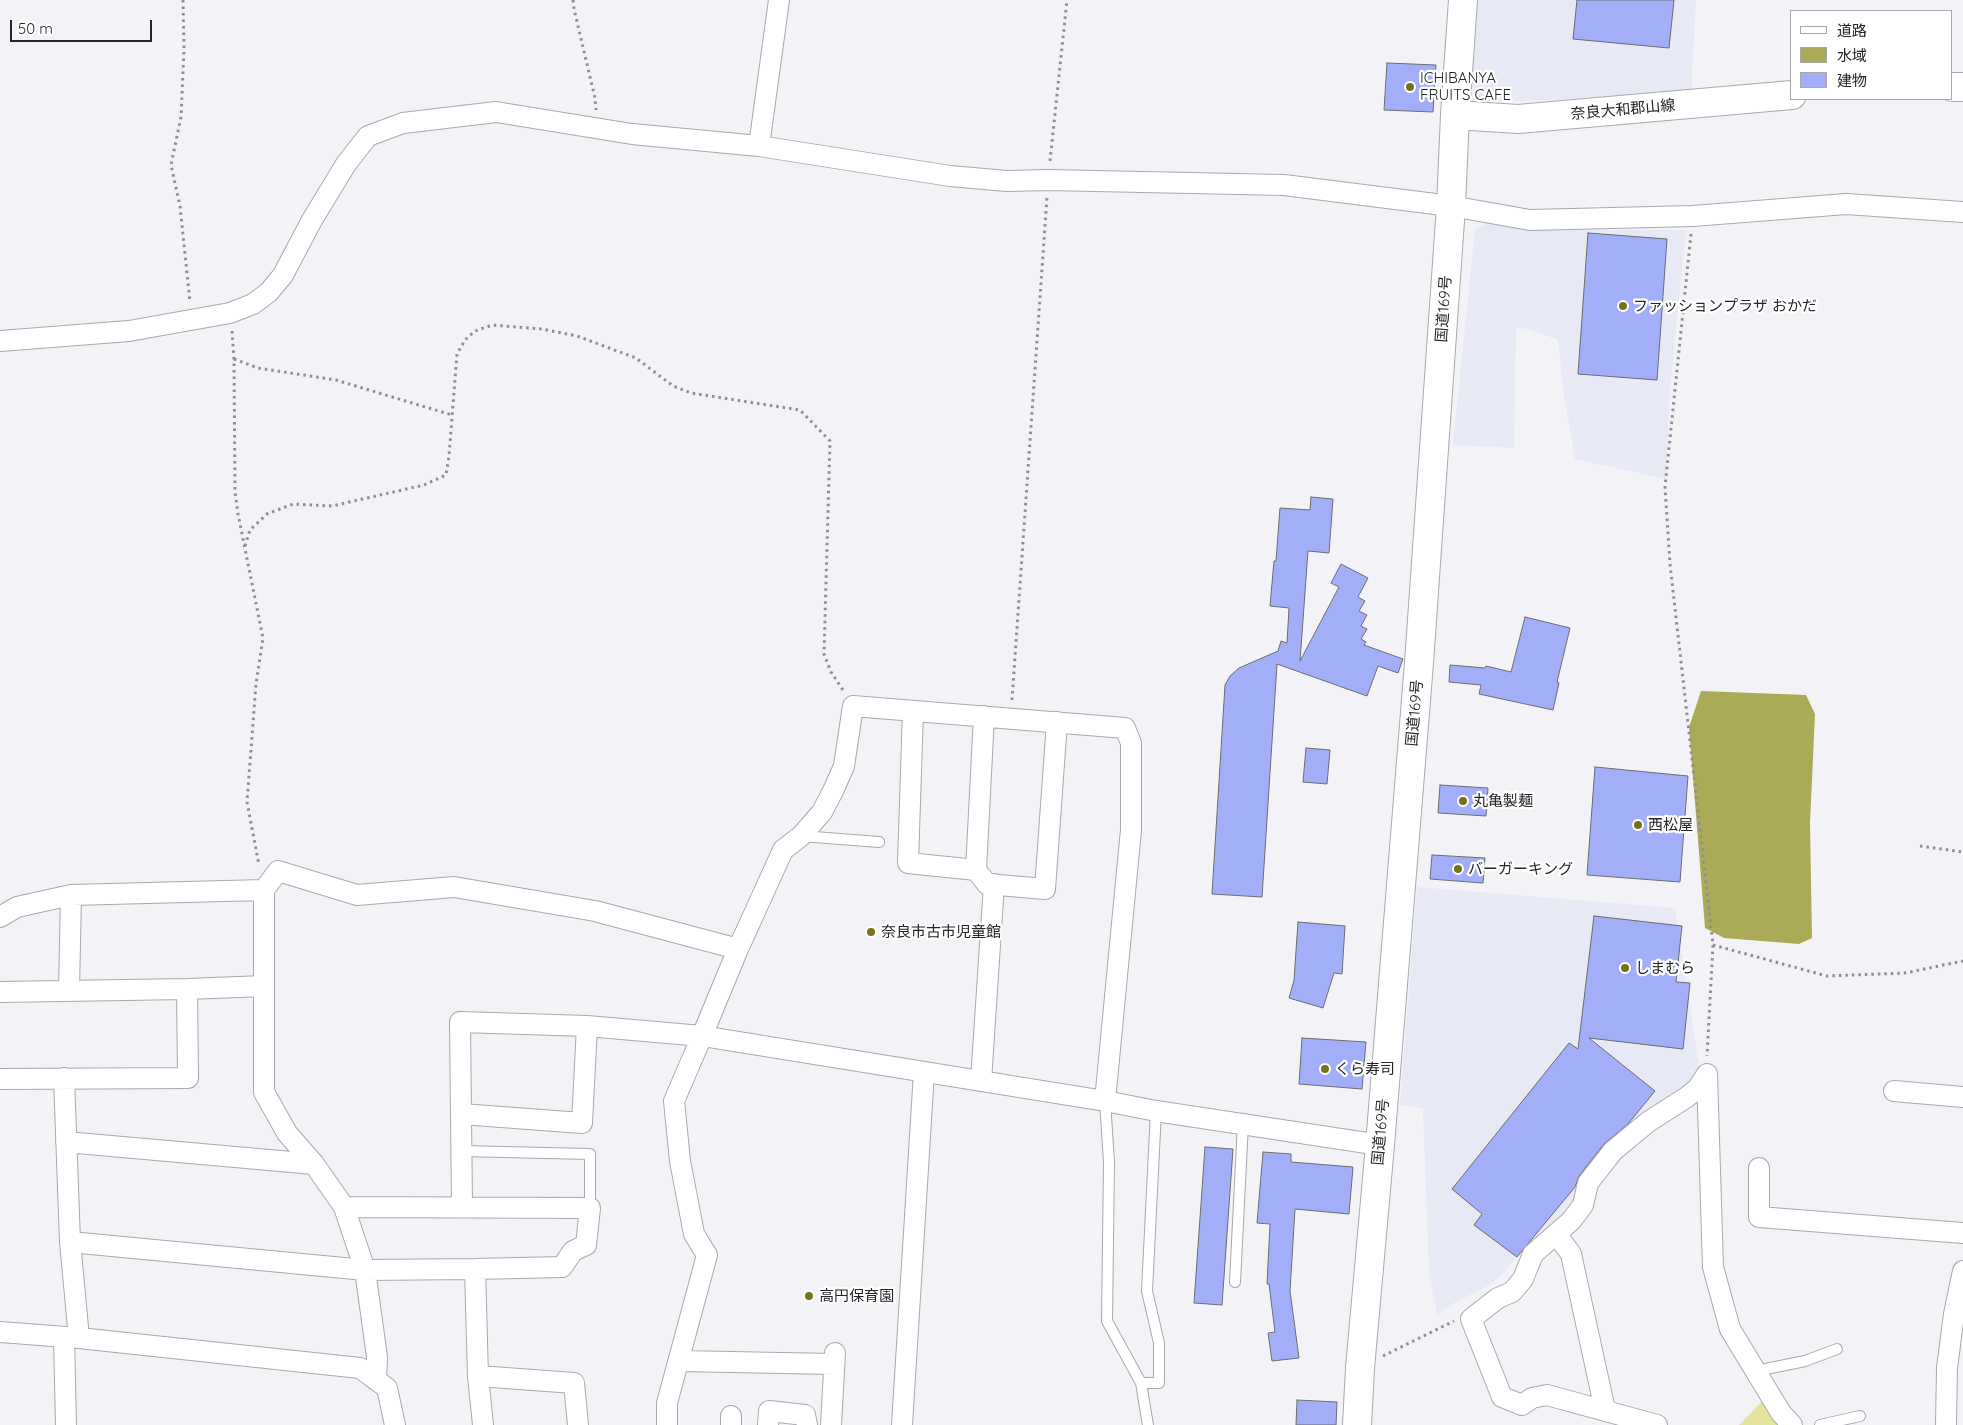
<!DOCTYPE html>
<meta charset="utf-8">
<style>
body{margin:0}
#map{position:relative;width:1963px;height:1425px;overflow:hidden;background:#f3f3f7;font-family:Quicksand,"Noto Sans JP",sans-serif}
canvas{display:block}
.legend{position:absolute;left:1790px;top:10px;width:162px;height:90px;box-sizing:border-box;background:#fff;border:1px solid #a7a8a8;margin:0;padding:6px 9px;list-style:none;font-size:15px;color:#242526}
.legend li{display:flex;align-items:center;gap:10px;height:25px}
.legend b{width:25px;border:1px solid #a7a8a8}
.scale{position:absolute;left:10px;top:20px;width:142px;height:22px;box-sizing:border-box;border:2px solid #242526;border-top:0;padding-left:6px;font-size:15px;line-height:18px;white-space:nowrap;color:#242526;-webkit-text-stroke:4px #fff;paint-order:stroke}
</style>
<div id="map">
<canvas width="1963" height="1425"></canvas>
<ul class="legend">
<li><b style="height:6px;background:#fff"></b>道路</li>
<li><b style="height:14px;background:#aaaa57"></b>水域</li>
<li><b style="height:14px;background:#a2aff8"></b>建物</li>
</ul>
<div class="scale">50 m</div>
</div>
<script>
const g = document.querySelector('canvas').getContext('2d');
g.lineJoin = 'round';
function fillPath(path, color) {
  g.fillStyle = color;
  g.fill(path, 'evenodd');
}
function shape(rows) {
  const path = new Path2D();
  for (const r of rows) {
    path.moveTo(r[0], r[1]);
    for (let i = 2; i < r.length; i += 2) path.lineTo(r[i], r[i + 1]);
  }
  return path;
}
function strokePath(path, color, width, dash) {
  g.strokeStyle = color;
  g.lineWidth = width;
  g.lineCap = dash ? 'butt' : 'round';
  g.setLineDash(dash || []);
  g.stroke(path);
}
function write(font, color, halo, rows, align = 'center') {
  g.font = font + ' Quicksand,"Noto Sans JP",sans-serif';
  g.lineWidth = 4.5;
  g.setLineDash([]);
  g.textBaseline = 'middle';
  g.strokeStyle = halo;
  g.fillStyle = color;
  for (const [text, x, y, turn = 0] of rows) {
    g.save();
    g.translate(x, y);
    g.rotate((+turn || 0) * Math.PI / 180);
    g.textAlign = isNaN(turn) ? turn : align;
    if (halo) g.strokeText(text, 0, 0);
    g.fillText(text, 0, 0);
    g.restore();
  }
}
const built = shape([
 [1474,0,1696,0,1691,95,1484,102,1467,81],
 [1489,223,1574,230,1686,230,1670,388,1666,479,1575,459,1563,388,1558,340,1532,330,1516,327,1514,448,1453,445,1475,228],
 [1417,887,1675,908,1699,1066,1697,1077,1573,1206,1557,1222,1524,1247,1502,1275,1488,1286,1454,1303,1437,1315,1429,1271,1423,1109,1400,1105]
]);
const green = shape([
 [1763,1400,1784,1425,1739,1425]
]);
const water = shape([
 [1701,691,1806,695,1815,714,1810,823,1812,938,1799,944,1724,938,1705,928,1689,727]
]);
const building = shape([
 [1577,0,1674,0,1669,48,1573,39,1577,0],
 [1387,63,1436,65,1433,112,1384,110,1387,63],
 [1588,233,1667,239,1657,380,1578,374,1588,233],
 [1311,497,1333,499,1329,553,1308,551,1300,661,1339,587,1331,583,1341,564,1368,578,1358,597,1365,601,1359,611,1367,615,1361,626,1367,629,1361,639,1366,642,1364,645,1403,659,1398,673,1378,666,1367,696,1277,664,1262,897,1212,894,1225,685,1230,676,1239,668,1278,651,1281,641,1287,643,1289,608,1270,606,1274,561,1276,561,1280,508,1310,510,1311,497],
 [1525,617,1570,628,1557,682,1559,683,1553,710,1479,694,1481,685,1449,682,1450,665,1485,668,1486,666,1511,672,1525,617],
 [1306,748,1330,750,1327,784,1303,782,1306,748],
 [1595,767,1688,776,1680,882,1587,875,1595,767],
 [1440,785,1488,788,1486,816,1438,813,1440,785],
 [1432,855,1485,858,1483,883,1430,879,1432,855],
 [1594,916,1682,926,1676,982,1690,983,1683,1049,1589,1038,1655,1091,1628,1124,1604,1144,1579,1176,1575,1187,1517,1257,1474,1225,1482,1214,1452,1189,1569,1043,1578,1049,1594,916],
 [1298,922,1345,926,1342,974,1334,973,1323,1008,1289,998,1294,980,1298,922],
 [1302,1038,1366,1042,1362,1089,1299,1084,1302,1038],
 [1205,1147,1233,1149,1222,1305,1194,1303,1205,1147],
 [1263,1152,1291,1154,1291,1162,1353,1167,1349,1214,1295,1209,1290,1291,1299,1358,1272,1361,1268,1333,1275,1332,1269,1284,1267,1284,1270,1224,1257,1223,1263,1152],
 [1297,1400,1337,1402,1336,1425,1296,1425,1297,1400]
]);
const path = shape([
 [183,0,184,49,181,117,171,165,180,206,190,302],
 [573,0,574,9,595,98,596,110],
 [1050,161,1067,0],
 [1691,234,1665,487,1670,564,1713,945,1707,1056],
 [232,331,234,359,235,492,238,514,263,638,256,684,247,802,259,865],
 [234,359,258,368,336,380,452,415],
 [245,546,250,530,267,514,293,504,332,506,424,485,446,475,449,456,457,354,465,340,475,331,492,325,542,329,577,336,636,358,673,386,691,393,800,410,830,441,824,654,831,672,843,690],
 [1012,700,1047,197],
 [1920,846,1963,852],
 [1713,945,1827,976,1905,973,1963,961],
 [1383,1356,1454,1321]
]);
const service = shape([
 [801,836,879,842],
 [1105,1101,1109,1162,1107,1321,1141,1383,1148,1425],
 [460,1151,590,1154,590,1208],
 [1235,1282,1243,1123],
 [1756,1371,1805,1361,1837,1349],
 [1141,1383,1159,1383,1159,1343,1147,1291,1156,1111],
 [1820,1425,1860,1416]
]);
const minor = shape([
 [759,146,779,0],
 [0,341,129,331,230,313,253,304,269,292,283,275,312,220,346,164,368,136,403,123,496,112,632,134,759,146,950,176,1007,181,1048,180,1284,185,1451,206,1530,220,1693,216,1846,204,1963,212],
 [913,711,908,863,976,870,987,884,1045,889,1057,722],
 [976,870,984,716],
 [264,890,264,1092,287,1133,314,1164,344,1207,365,1270,377,1357,376,1380],
 [0,917,17,907,71,895,264,890,278,871,357,895,454,887,595,911,738,949,702,1036,1105,1101,1156,1111,1380,1145],
 [738,949,783,850,801,836,822,812,833,791,844,766,853,706,1125,728,1131,743,1131,830,1105,1101],
 [69,991,71,895],
 [0,992,187,989,264,986],
 [587,1026,582,1123,461,1114,460,1022,587,1026,702,1036,674,1101,680,1161,694,1234,707,1255,667,1403,667,1425],
 [1707,1074,1713,1267,1730,1329,1781,1413,1792,1425],
 [64,1078,70,1242,79,1338],
 [0,1079,188,1078,187,989],
 [981,1081,994,884],
 [1894,1091,1963,1097],
 [461,1114,462,1207],
 [66,1142,314,1164],
 [1759,1168,1759,1217,1963,1233],
 [344,1207,590,1208,586,1245,573,1251,562,1267,475,1269,478,1376,483,1425],
 [1557,1235,1571,1254,1605,1410],
 [70,1242,365,1270,475,1269],
 [0,1332,79,1338,360,1368,387,1388,395,1425],
 [64,1337,66,1425],
 [679,1361,834,1364],
 [478,1376,574,1383,578,1425],
 [731,1425,731,1416],
 [768,1425,769,1411,805,1415,807,1425],
 [831,1425,835,1353],
 [902,1425,924,1072],
 [1657,1425,1547,1395,1532,1398,1522,1405,1502,1397,1471,1319,1498,1298,1512,1292,1523,1279,1533,1254,1571,1221,1583,1205,1588,1183,1613,1151,1648,1122,1687,1097,1698,1088,1707,1074],
 [1946,1425,1947,1368,1954,1314,1963,1271]
]);
const primary = shape([
 [1952,87,1963,87],
 [1455,115,1518,119,1792,95]
]);
const trunk = shape([
 [1357,1425,1360,1368,1380,1145,1419,663,1451,206,1455,115,1463,0]
]);
const markers = [
 [1410,87,5,"#747317"],
 [1623,306,5,"#747317"],
 [1463,801,5,"#747317"],
 [1638,825,5,"#747317"],
 [1458,869,5,"#747317"],
 [871,932,5,"#747317"],
 [1625,968,5,"#747317"],
 [1325,1069,5,"#747317"],
 [809,1296,5,"#747317"]
];
const poiNames = [
 ["ICHIBANYA",1420,78],
 ["FRUITS CAFE",1420,95],
 ["ファッションプラザ おかだ",1633,306],
 ["丸亀製麺",1473,801],
 ["西松屋",1648,825],
 ["バーガーキング",1468,869],
 ["奈良市古市児童館",881,932],
 ["しまむら",1635,968],
 ["くら寿司",1335,1069],
 ["高円保育園",819,1296]
];
const streetNames = [
 ["奈良大和郡山線",1623,110,-5],
 ["国道169号",1444,309,-86],
 ["国道169号",1415,713,-85],
 ["国道169号",1381,1132,-85]
];
fillPath(built, '#e7e9f4');
fillPath(green, '#e4e59d');
fillPath(water, '#aaaa57');
fillPath(building, '#a2aff8');
strokePath(building, '#6c6d70', 1);
strokePath(service, '#a9a9ad', 12);
strokePath(minor, '#a9a9ad', 22);
strokePath(primary, '#a9a9ad', 30);
strokePath(trunk, '#a9a9ad', 30);
strokePath(path, '#8f8f92', 3, [2.5, 4]);
strokePath(service, '#fff', 10);
strokePath(minor, '#fff', 20);
strokePath(primary, '#fff', 28);
strokePath(trunk, '#fff', 28);
for (const [x, y, r, color] of markers) {
  const dot = new Path2D();
  dot.arc(x, y, r, 0, 2 * Math.PI);
  g.fillStyle = color;
  g.fill(dot);
  strokePath(dot, '#fff', 2);
}
write('15px', '#242526', '#fff', poiNames, 'left');
write('15px', '#242526', '#fff', streetNames);
</script>
